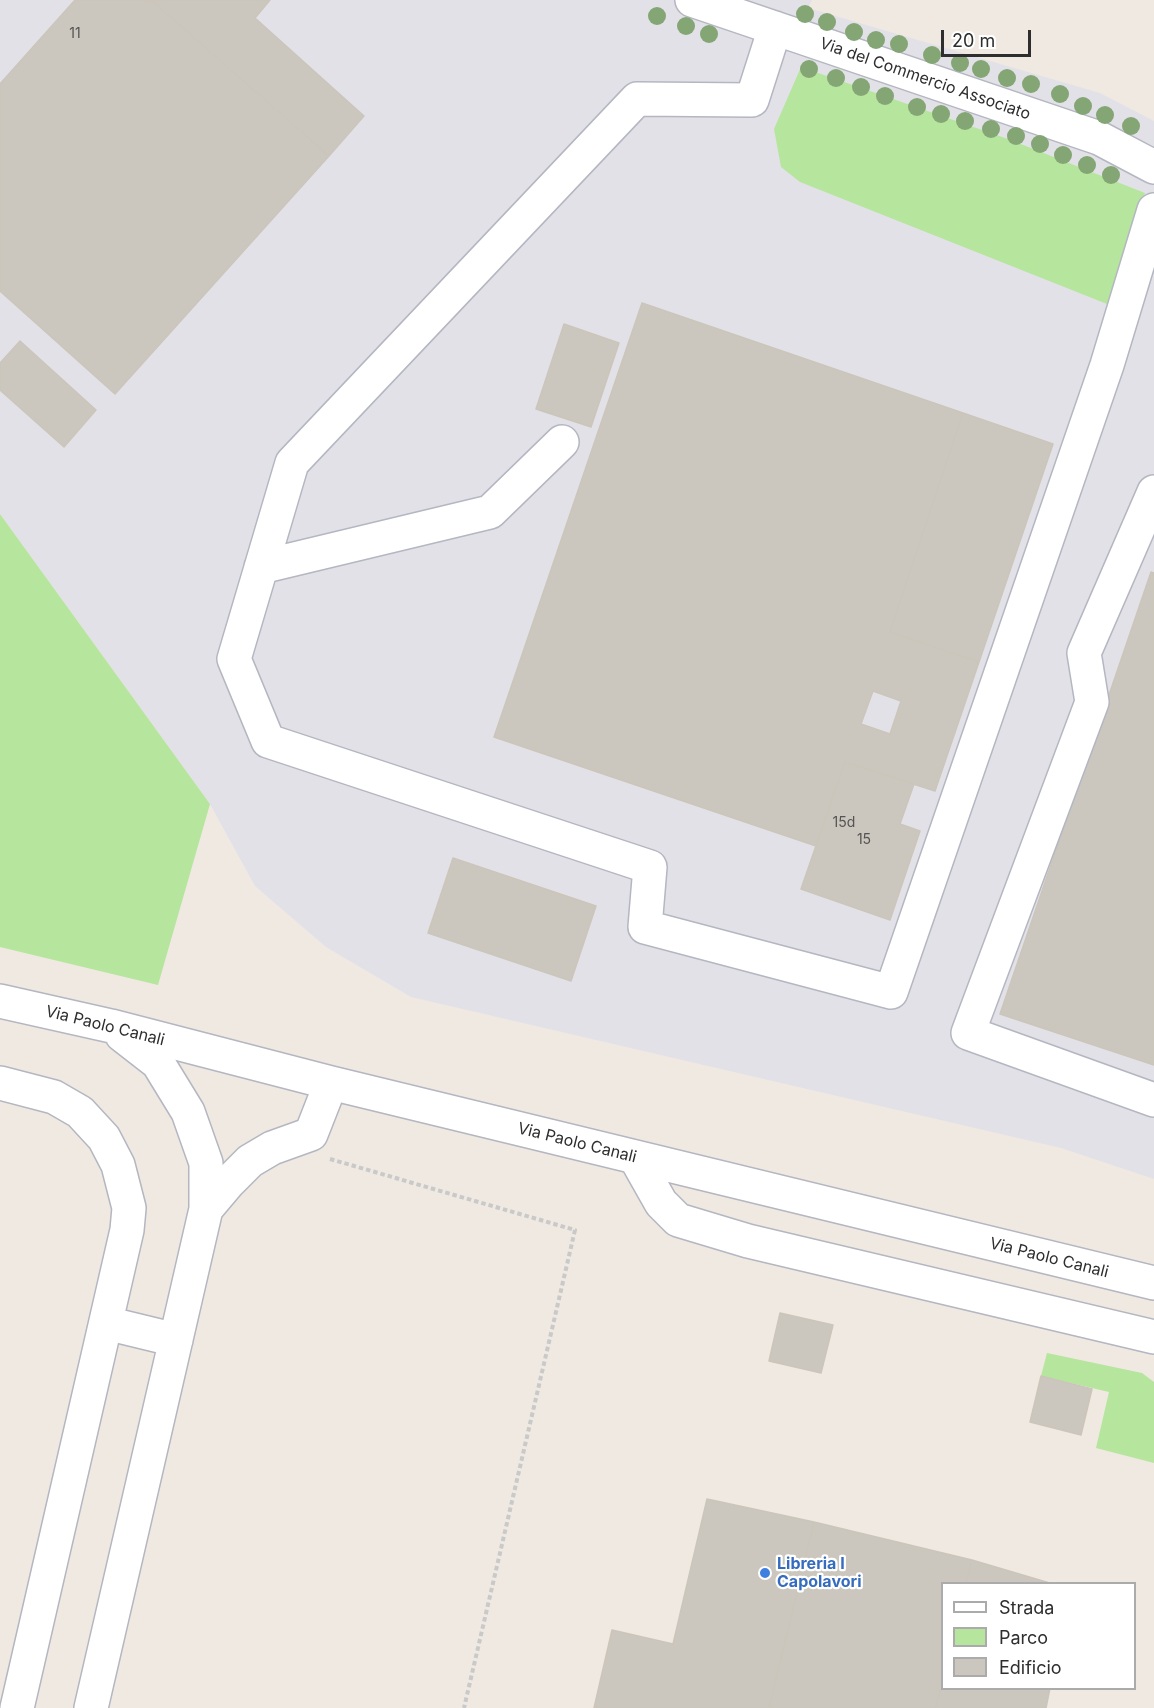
<!DOCTYPE html>
<style>
body{margin:0}
#map{position:relative;width:1154px;height:1708px;overflow:hidden;background:#efe9e1;font-family:Inter,sans-serif}
canvas{display:block}
.legend{position:absolute;left:941px;top:1582px;width:195px;height:108px;box-sizing:border-box;background:#fff;border:2px solid #ababab;margin:0;padding:8px 10px;list-style:none;font-size:18px;color:#2e2e2e}
.legend li{display:flex;align-items:center;gap:12px;height:30px}
.legend b{width:30px;border:2px solid #ababab}
.scale{position:absolute;left:941px;top:30px;width:90px;height:27px;box-sizing:border-box;border:3px solid #2e2e2e;border-top:0;padding-left:8px;font-size:18px;line-height:21px;white-space:nowrap;color:#2e2e2e;-webkit-text-stroke:4px #fff;paint-order:stroke}
</style>
<div id="map">
<canvas width="1154" height="1708"></canvas>
<ul class="legend">
<li><b style="height:8px;background:#fff"></b>Strada</li>
<li><b style="height:16px;background:#b6e59e"></b>Parco</li>
<li><b style="height:16px;background:#cbc7bf"></b>Edificio</li>
</ul>
<div class="scale">20 m</div>
</div>
<script>
const g = document.querySelector('canvas').getContext('2d');
g.lineJoin = 'round';
function fillPath(path, color) {
  g.fillStyle = color;
  g.fill(path, 'evenodd');
}
function shape(rows) {
  const path = new Path2D();
  for (const r of rows) {
    path.moveTo(r[0], r[1]);
    for (let i = 2; i < r.length; i += 2) path.lineTo(r[i], r[i + 1]);
  }
  return path;
}
function strokePath(path, color, width, dash) {
  g.strokeStyle = color;
  g.lineWidth = width;
  g.lineCap = dash ? 'butt' : 'round';
  g.setLineDash(dash || []);
  g.stroke(path);
}
function write(font, color, halo, rows, align = 'center') {
  g.font = font + ' Inter,sans-serif';
  g.lineWidth = 4.5;
  g.setLineDash([]);
  g.textBaseline = 'middle';
  g.strokeStyle = halo;
  g.fillStyle = color;
  for (const [text, x, y, turn = 0] of rows) {
    g.save();
    g.translate(x, y);
    g.rotate((+turn || 0) * Math.PI / 180);
    g.textAlign = isNaN(turn) ? turn : align;
    if (halo) g.strokeText(text, 0, 0);
    g.fillText(text, 0, 0);
    g.restore();
  }
}
const industrial = shape([
 [0,0,812,0,808,8,1100,93,1154,121,1154,1179,1061,1148,411,997,326,947,255,886,210,804,0,514]
]);
const green = shape([
 [801,67,1008,139,1145,193,1107,304,800,182,781,167,774,129],
 [0,514,210,804,158,985,0,947],
 [1047,1353,1142,1373,1154,1382,1154,1463,1096,1448,1109,1392,1041,1376]
]);
const building = shape([
 [75,0,151,0,329,156,115,394,0,291,0,84,75,0],
 [151,0,270,0,255,18,364,116,329,156,151,0],
 [642,303,963,413,890,632,979,662,935,791,845,762,816,846,494,737,642,303],
 [873,691,901,701,890,734,861,724,873,691],
 [564,324,619,343,591,427,536,409,564,324],
 [20,341,96,410,64,447,0,390,0,363,20,341],
 [963,413,1053,444,979,662,890,632,963,413],
 [1151,572,1154,573,1154,1065,1000,1014,1151,572],
 [845,762,914,784,900,824,920,831,890,920,801,889,845,762],
 [453,858,596,906,571,981,428,933,453,858],
 [780,1313,833,1325,821,1373,769,1361,780,1313],
 [1041,1376,1092,1389,1081,1435,1030,1422,1041,1376],
 [707,1499,814,1522,769,1708,594,1708,612,1630,673,1644,707,1499],
 [814,1522,972,1560,966,1584,942,1584,942,1683,936,1708,769,1708,814,1522],
 [972,1560,1053,1584,966,1584,972,1560],
 [942,1683,942,1688,1050,1688,1046,1708,936,1708,942,1683]
]);
const path = shape([
 [330,1159,575,1230,464,1708]
]);
const minor = shape([
 [692,0,1099,138,1154,167],
 [775,28,752,100,637,99,292,463,234,659,268,741,650,867,645,927,891,992,1107,365,1154,210],
 [1154,492,1084,653,1092,702,968,1033,1154,1100],
 [261,567,490,512,562,442],
 [0,1001,111,1026,331,1083,1154,1283],
 [0,1083,54,1097,80,1112,104,1138,118,1165,129,1208,127,1230,17,1708],
 [635,1157,661,1203,678,1220,748,1241,1154,1337],
 [206,1209,228,1183,250,1161,272,1148,311,1134,331,1083],
 [106,1323,176,1340],
 [91,1708,206,1209,206,1163,188,1112,158,1063,122,1035]
]);
const trees = [
 [805,14],
 [657,16],
 [827,22],
 [686,26],
 [854,32],
 [709,34],
 [876,40],
 [899,44],
 [932,55],
 [960,63],
 [809,69],
 [981,69],
 [836,78],
 [1007,78],
 [1031,84],
 [861,87],
 [1060,94],
 [885,96],
 [1083,106],
 [917,107],
 [941,114],
 [1105,115],
 [965,121],
 [1131,126],
 [991,129],
 [1016,136],
 [1040,144],
 [1063,155],
 [1087,165],
 [1111,175]
];
const markers = [
 [765,1573,6,"#3f7fe0"]
];
const numberNames = [
 ["11",75,34],
 ["15d",844,823],
 ["15",864,840]
];
const streetNames = [
 ["Via del Commercio Associato",925,79,19],
 ["Via Paolo Canali",105,1026,14],
 ["Via Paolo Canali",577,1143,14],
 ["Via Paolo Canali",1049,1258,14]
];
const shopNames = [
 ["Libreria I",777,1564],
 ["Capolavori",777,1582]
];
fillPath(industrial, '#e3e1e8');
fillPath(green, '#b6e59e');
fillPath(building, '#cbc7bf');
strokePath(building, '#cbc5ba', 1.5);
strokePath(minor, '#b4b7c1', 36);
strokePath(path, '#c9c9c9', 4, [4.5, 3]);
strokePath(minor, '#fff', 33);
g.fillStyle = '#84a574';
for (const [x, y] of trees) {
  g.beginPath();
  g.arc(x, y, 9, 0, 2 * Math.PI);
  g.fill();
}
for (const [x, y, r, color] of markers) {
  const dot = new Path2D();
  dot.arc(x, y, r, 0, 2 * Math.PI);
  g.fillStyle = color;
  g.fill(dot);
  strokePath(dot, '#fff', 2);
}
write('14px', '#555452', null, numberNames);
write('16px', '#2e2e2e', '#fff', streetNames);
write('bold 16px', '#366cbe', '#fff', shopNames, 'left');
</script>
